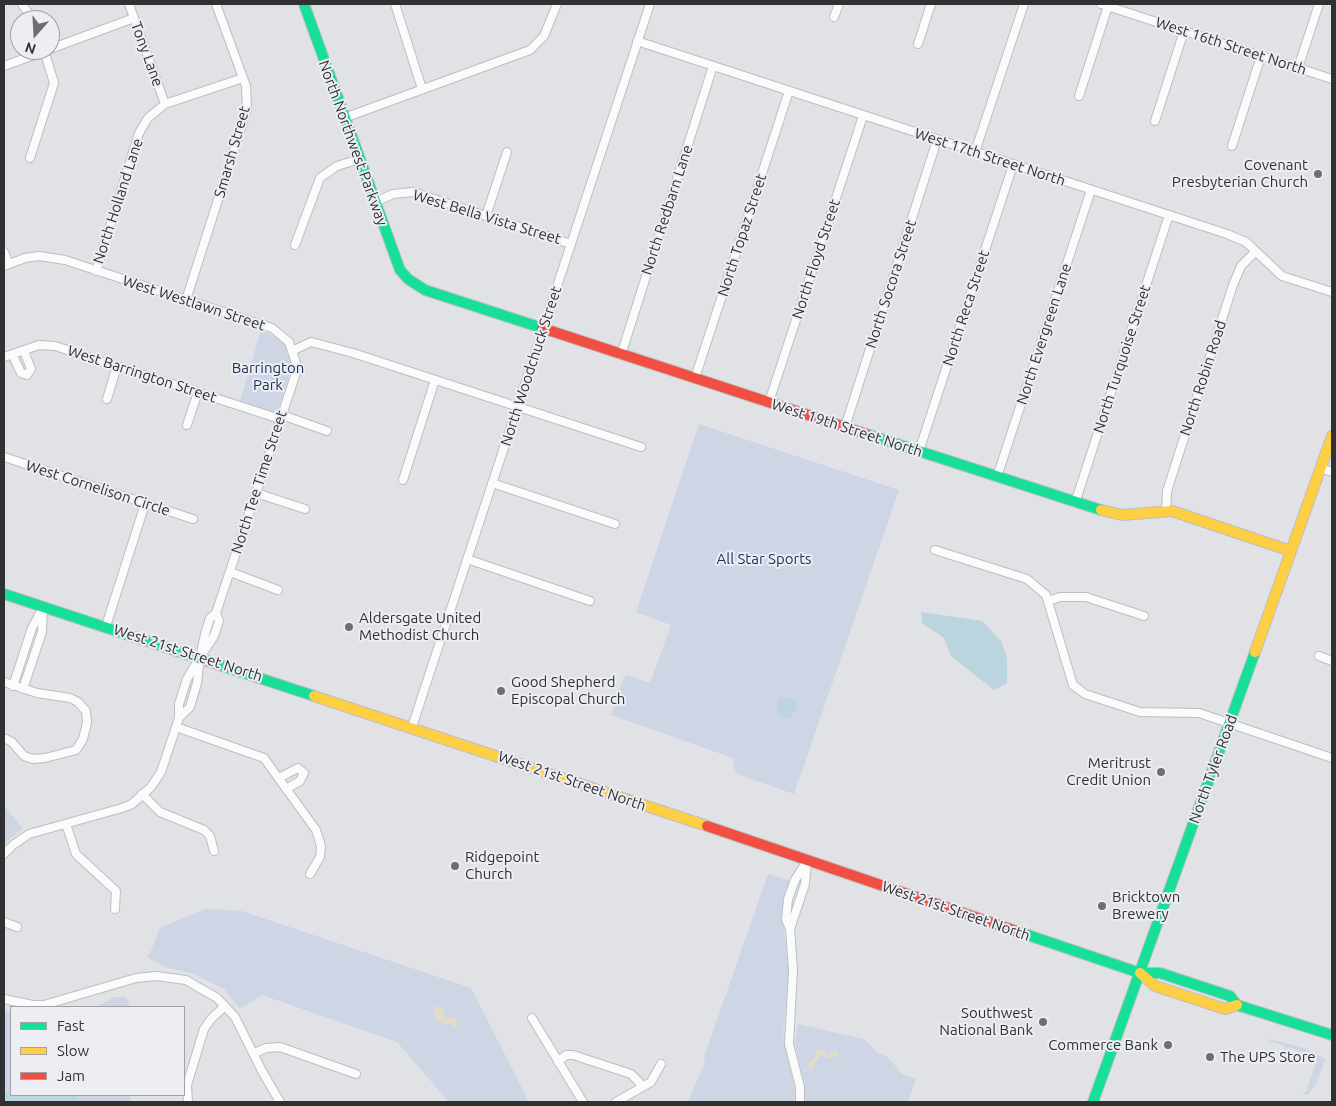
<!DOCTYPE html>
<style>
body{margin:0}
#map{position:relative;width:1336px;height:1106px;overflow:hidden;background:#e0e2e5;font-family:Ubuntu,sans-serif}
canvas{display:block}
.frame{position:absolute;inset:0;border:5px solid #303133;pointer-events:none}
.legend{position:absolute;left:10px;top:1006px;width:175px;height:90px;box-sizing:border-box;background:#eceef4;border:1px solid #a1a2a7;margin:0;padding:6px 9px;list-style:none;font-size:15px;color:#303133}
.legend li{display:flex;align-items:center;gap:10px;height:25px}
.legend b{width:25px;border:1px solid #a1a2a7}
.north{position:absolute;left:10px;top:10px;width:50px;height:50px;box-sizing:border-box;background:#eceef4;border:1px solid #a1a2a7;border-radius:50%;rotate:199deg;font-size:14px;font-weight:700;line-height:20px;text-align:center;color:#303133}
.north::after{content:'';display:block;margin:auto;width:18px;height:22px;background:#6e6f71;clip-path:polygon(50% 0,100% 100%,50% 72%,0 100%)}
</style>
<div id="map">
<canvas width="1336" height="1106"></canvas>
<div class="frame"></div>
<ul class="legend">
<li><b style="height:6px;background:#16e098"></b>Fast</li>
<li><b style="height:6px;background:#ffcf43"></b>Slow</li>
<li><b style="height:6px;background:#f24e42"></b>Jam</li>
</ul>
<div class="north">N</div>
</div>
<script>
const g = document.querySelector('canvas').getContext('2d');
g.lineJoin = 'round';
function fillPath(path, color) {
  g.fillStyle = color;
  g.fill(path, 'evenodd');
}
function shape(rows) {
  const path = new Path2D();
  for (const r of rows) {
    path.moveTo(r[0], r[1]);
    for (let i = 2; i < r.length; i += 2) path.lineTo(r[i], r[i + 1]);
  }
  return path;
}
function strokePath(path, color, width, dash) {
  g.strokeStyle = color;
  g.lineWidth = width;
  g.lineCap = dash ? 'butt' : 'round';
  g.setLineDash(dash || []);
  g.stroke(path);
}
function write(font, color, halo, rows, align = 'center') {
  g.font = font + ' Ubuntu,sans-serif';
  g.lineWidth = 4;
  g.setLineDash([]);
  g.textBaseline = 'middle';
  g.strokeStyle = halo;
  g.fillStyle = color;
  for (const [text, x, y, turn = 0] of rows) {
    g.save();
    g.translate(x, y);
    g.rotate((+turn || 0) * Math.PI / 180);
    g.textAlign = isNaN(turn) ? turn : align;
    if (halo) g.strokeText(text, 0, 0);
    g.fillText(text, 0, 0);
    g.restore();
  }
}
const green = shape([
 [261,330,281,340,288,349,292,367,277,413,240,401],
 [699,424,899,490,794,794,737,774,733,765,734,760,730,757,611,715,624,677,627,675,650,683,671,625,636,612],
 [4,806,23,828,4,844],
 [768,874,791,881,783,921,789,975,783,1034,794,1085,795,1102,688,1102,705,1062,704,1057],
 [205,909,242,911,471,988,529,1102,449,1102,397,1042,262,995,240,1009,224,989,194,974,164,967,147,957,151,951,160,928],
 [114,997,126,997,130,1007,97,1007],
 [4,1011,11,1012,11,1095,130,1095,131,1102,4,1102],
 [798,1024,864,1039,877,1052,888,1057,902,1074,916,1079,908,1102,805,1102,803,1078,795,1044],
 [1270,1039,1308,1049,1325,1059,1317,1082,1308,1095,1300,1092,1306,1092,1316,1063,1311,1060,1312,1056,1288,1047,1285,1051,1285,1046,1270,1041,1268,1045]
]);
const sand = shape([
 [436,1005,443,1009,445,1018,456,1018,458,1027,455,1027,450,1024,443,1025,435,1018,434,1007],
 [822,1048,828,1055,836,1050,839,1055,831,1059,820,1055,818,1061,813,1064,814,1070,810,1071,808,1064,815,1057,815,1052]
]);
const water = shape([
 [921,612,982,621,1001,641,1007,658,1007,683,994,690,951,656,944,638,922,623],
 [791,698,797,704,792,717,788,719,776,713,778,699],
 [11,1093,74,1095,80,1102,4,1102,4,1094]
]);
const street = shape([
 [22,4,33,20],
 [129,4,165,104],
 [395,4,422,89],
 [1101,4,1332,79],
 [834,17,839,4],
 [637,41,1227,234,1246,242,1282,276,1332,292],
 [918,44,931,4],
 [50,49,134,18],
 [4,66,48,50],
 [1298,68,1319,4],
 [1079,96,1108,6],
 [344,118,530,50,544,36,557,4],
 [1155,121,1184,31],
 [1232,146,1261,56],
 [975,152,1024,4],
 [30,158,54,83,44,50],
 [375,202,393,194,413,192,571,244],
 [486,216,507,152],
 [295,245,320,178,337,166,360,159],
 [4,252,9,264],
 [4,266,25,258,39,256,65,260,272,328,289,342,296,363,296,373,216,613],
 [96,271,139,133,148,118,165,104,243,78],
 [186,300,247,109,246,86,216,4],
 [294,350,311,342,353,353,641,447],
 [621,355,713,66],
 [13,356,21,373,27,375,31,369,24,351],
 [4,357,39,345,55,346,280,419],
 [695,378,789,91],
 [107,399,117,366],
 [769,402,863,116],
 [282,415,327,431],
 [187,425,198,392],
 [845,427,937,140],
 [919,451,1013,165],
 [4,457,193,519],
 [1321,468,1332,472],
 [997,477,1091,190],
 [403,480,435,380],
 [492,483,615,524],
 [256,493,305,509],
 [1075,503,1169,215],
 [1166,511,1167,491,1233,285,1241,266,1255,252],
 [935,550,1027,579,1046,595,1073,685,1085,694,1140,712,1199,713,1332,758],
 [467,559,590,601],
 [230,572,278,590],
 [1048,601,1060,597,1086,597,1144,616],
 [106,626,145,504],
 [1319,656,1332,661],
 [200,657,214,636,219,621,216,613,210,618,205,634,200,657,197,683,190,707,179,718,179,704,187,679,200,657],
 [4,682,37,693,70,698,78,702,86,711,87,723,83,739,76,750,45,758,33,759,24,756,12,742,4,738],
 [13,686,32,628,41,611],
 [23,689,42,632,43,606],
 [176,727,264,758,316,830,321,846,320,857,310,874],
 [412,727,650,4],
 [279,778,298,768,304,773,300,781,286,789],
 [142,794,160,812,204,830,210,836,214,851],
 [66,824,76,854,116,891,115,909],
 [4,854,13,845,29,834,122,808,132,804,151,787,161,772,179,718],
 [807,861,805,884,790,929,786,920,788,899,795,880,807,861],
 [4,922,17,927],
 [790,929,793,970,789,1044,800,1087,800,1102],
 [4,999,33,1005,44,1005,136,978,156,976,186,980,217,998,235,1017,262,1071,280,1102],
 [532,1018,583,1102],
 [255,1053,266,1048,280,1047,356,1074],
 [558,1062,566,1055,573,1055,631,1074,643,1086],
 [188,1102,187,1085,204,1029,211,1019,225,1006],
 [616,1102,651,1082,661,1064]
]);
const fast = shape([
 [304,4,400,270,408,279,425,290,542,328],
 [866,434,1101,510],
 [4,594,314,696],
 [1016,931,1140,973,1160,973,1230,996,1237,1005,1332,1035],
 [1093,1102,1255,652]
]);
const slow = shape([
 [1101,510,1122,515,1172,511,1291,551],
 [1255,652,1332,436],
 [314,696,707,826],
 [1140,973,1155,986,1225,1009,1237,1005]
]);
const jam = shape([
 [542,328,866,434],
 [707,826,1016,931]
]);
const markers = [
 [1318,174,5,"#6e6f71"],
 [349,627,5,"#6e6f71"],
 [501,691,5,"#6e6f71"],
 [1161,772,5,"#6e6f71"],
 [455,866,5,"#6e6f71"],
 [1102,906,5,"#6e6f71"],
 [1043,1022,5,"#6e6f71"],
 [1168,1045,5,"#6e6f71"],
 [1210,1057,5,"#6e6f71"]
];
const streetNames = [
 ["West 16th Street North",1231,46,18],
 ["Tony Lane",147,54,70],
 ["North Northwest Parkway",353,143,70],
 ["Smarsh Street",232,152,-74],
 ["West 17th Street North",990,157,18],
 ["North Holland Lane",118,201,-72],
 ["North Redbarn Lane",667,210,-72],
 ["West Bella Vista Street",487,217,17],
 ["North Topaz Street",742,235,-72],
 ["North Floyd Street",816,259,-72],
 ["North Socora Street",891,284,-72],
 ["West Westlawn Street",194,303,18],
 ["North Reca Street",966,308,-72],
 ["North Evergreen Lane",1044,334,-72],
 ["North Turquoise Street",1122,359,-72],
 ["North Woodchuck Street",531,366,-72],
 ["West Barrington Street",142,374,18],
 ["North Robin Road",1203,378,-72],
 ["West 19th Street North",847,428,18],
 ["North Tee Time Street",259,482,-72],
 ["West Cornelison Circle",98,488,18],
 ["West 21st Street North",188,653,18],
 ["North Tyler Road",1213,769,-70],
 ["West 21st Street North",572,781,19],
 ["West 21st Street North",956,911,19]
];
const poiNames = [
 ["Covenant",1308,165,"right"],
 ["Presbyterian Church",1308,182,"right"],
 ["Aldersgate United",359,618],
 ["Methodist Church",359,635],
 ["Good Shepherd",511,682],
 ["Episcopal Church",511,699],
 ["Meritrust",1151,763,"right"],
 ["Credit Union",1151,780,"right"],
 ["Ridgepoint",465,857],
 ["Church",465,874],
 ["Bricktown",1112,897],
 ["Brewery",1112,914],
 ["Southwest",1033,1013,"right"],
 ["National Bank",1033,1030,"right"],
 ["Commerce Bank",1158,1045,"right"],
 ["The UPS Store",1220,1057]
];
const parkNames = [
 ["Barrington",268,368],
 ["Park",268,385],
 ["All Star Sports",764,559]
];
fillPath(green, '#ced5e5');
fillPath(sand, '#e1dcca');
fillPath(water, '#bbd5de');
strokePath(street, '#bcbec0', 10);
strokePath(fast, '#bcbec0', 12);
strokePath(slow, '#bcbec0', 12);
strokePath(jam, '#bcbec0', 12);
strokePath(street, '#fafbfb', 8);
strokePath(fast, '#16e098', 10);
strokePath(slow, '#ffcf43', 10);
strokePath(jam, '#f24e42', 10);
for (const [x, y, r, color] of markers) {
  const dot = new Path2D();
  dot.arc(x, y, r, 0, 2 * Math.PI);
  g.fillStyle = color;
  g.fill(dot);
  strokePath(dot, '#eceef4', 2);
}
write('15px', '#303133', '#eceef4', streetNames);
write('15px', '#303133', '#eceef4', poiNames, 'left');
write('15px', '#1e2d53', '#eceef4', parkNames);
</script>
